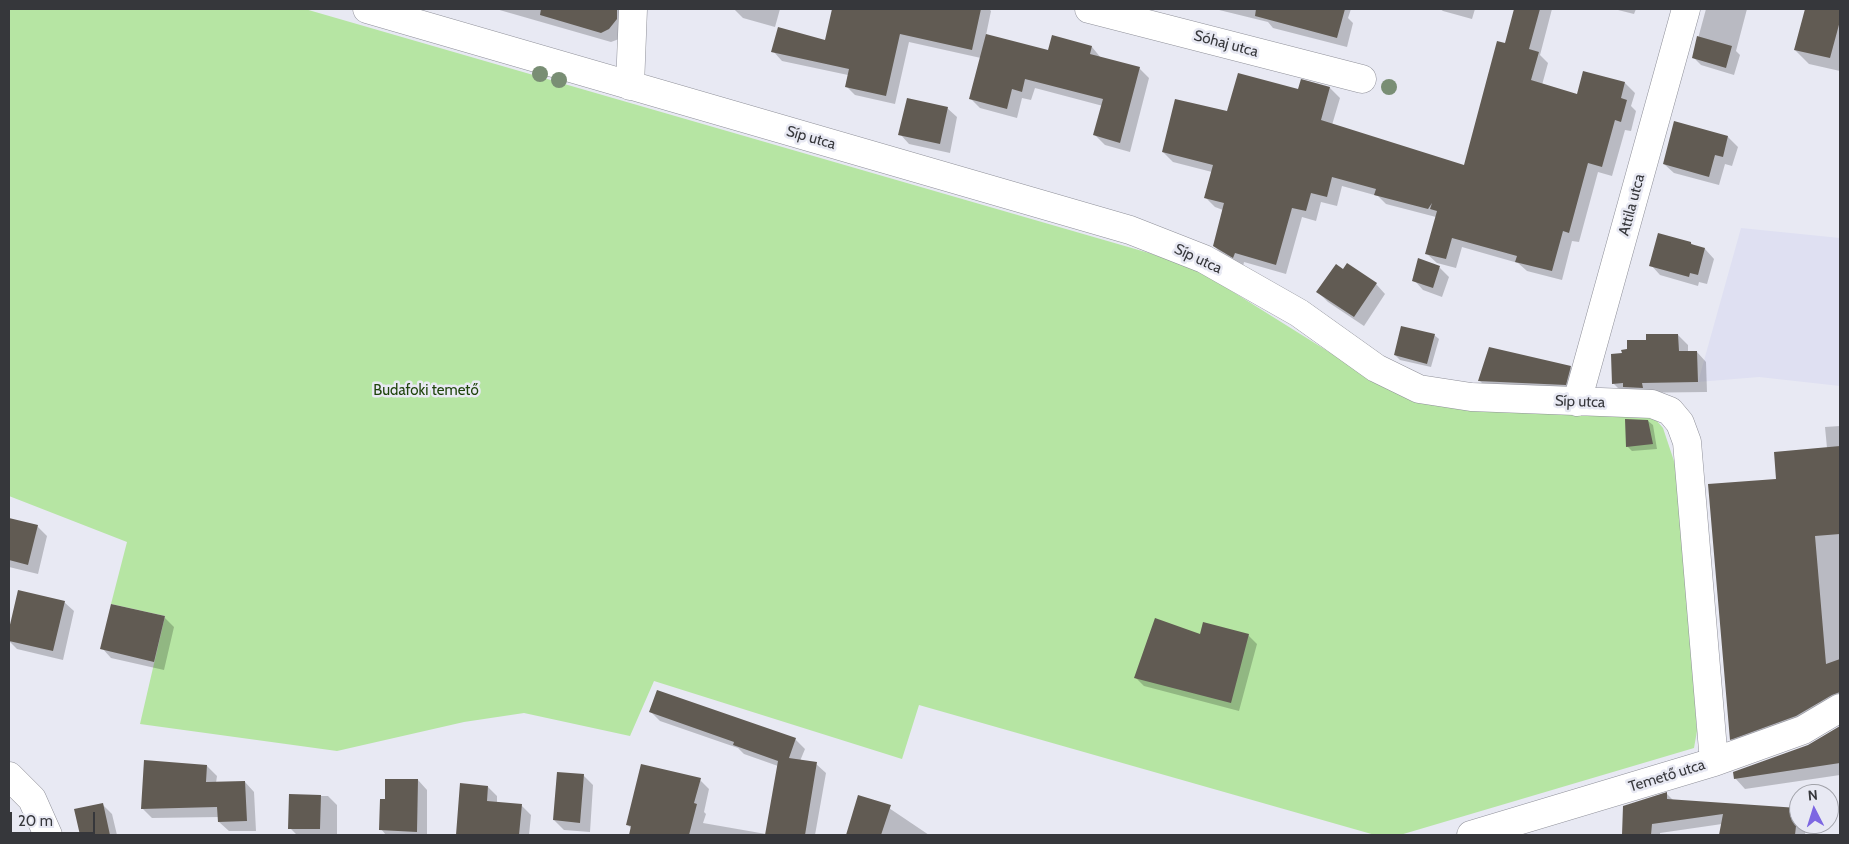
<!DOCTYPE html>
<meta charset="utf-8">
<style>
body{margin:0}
#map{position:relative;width:1849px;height:844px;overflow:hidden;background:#e8e9f3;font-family:Cabin,sans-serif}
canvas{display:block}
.frame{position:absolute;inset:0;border:10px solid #36373b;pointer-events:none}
.north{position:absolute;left:1789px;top:784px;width:50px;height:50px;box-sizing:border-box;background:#e8e9f3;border:1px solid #a1a2a9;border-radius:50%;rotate:355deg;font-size:14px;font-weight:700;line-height:20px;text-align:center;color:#36373b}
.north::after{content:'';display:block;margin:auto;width:18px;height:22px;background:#7d67e2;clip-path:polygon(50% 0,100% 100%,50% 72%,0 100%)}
.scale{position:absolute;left:10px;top:812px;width:85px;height:22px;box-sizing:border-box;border:2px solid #36373b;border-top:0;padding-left:6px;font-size:15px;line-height:18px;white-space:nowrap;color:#36373b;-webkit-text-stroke:4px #e8e9f3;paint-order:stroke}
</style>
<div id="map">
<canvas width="1849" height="844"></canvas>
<div class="frame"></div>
<div class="north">N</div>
<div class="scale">20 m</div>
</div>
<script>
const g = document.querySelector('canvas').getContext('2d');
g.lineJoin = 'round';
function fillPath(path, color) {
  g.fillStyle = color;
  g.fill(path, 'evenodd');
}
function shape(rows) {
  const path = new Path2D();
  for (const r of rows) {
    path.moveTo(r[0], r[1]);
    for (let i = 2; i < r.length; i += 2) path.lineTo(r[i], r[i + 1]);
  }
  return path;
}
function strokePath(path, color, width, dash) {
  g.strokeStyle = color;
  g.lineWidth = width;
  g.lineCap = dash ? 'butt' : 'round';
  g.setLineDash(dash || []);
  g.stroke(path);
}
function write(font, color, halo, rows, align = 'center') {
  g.font = font + ' Cabin,sans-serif';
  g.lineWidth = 5;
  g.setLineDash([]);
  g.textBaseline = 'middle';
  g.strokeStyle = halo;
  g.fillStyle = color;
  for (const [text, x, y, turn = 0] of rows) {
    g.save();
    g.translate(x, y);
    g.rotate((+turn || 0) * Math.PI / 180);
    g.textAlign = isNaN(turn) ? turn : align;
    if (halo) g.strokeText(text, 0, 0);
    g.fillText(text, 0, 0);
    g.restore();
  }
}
const built = shape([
 [1741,228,1840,238,1840,386,1759,377,1698,382]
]);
const green = shape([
 [9,9,305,9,1149,253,1198,270,1353,367,1651,414,1663,428,1680,479,1697,731,1694,748,1400,835,1375,835,919,705,902,759,654,681,630,736,524,713,464,722,337,751,140,724,165,616,111,604,127,542,9,496]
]);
const shadow = shape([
 [496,9,631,9,619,39,611,42],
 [734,9,780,9,775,27,743,18],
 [833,9,916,9,928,12,929,9,989,9,991,11,986,35,1049,52,1092,47,1101,58,1139,68,1149,78,1130,152,1105,145,1095,135,1103,106,1035,88,1031,100,1022,98,1017,118,980,108,970,98,981,58,909,42,895,104,855,95,846,86,848,75,782,61,773,51,826,42],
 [1215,9,1351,9,1348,18,1353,23,1347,47,1273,28,1268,22],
 [1440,9,1475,9,1472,19,1443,11],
 [1515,9,1552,9,1540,55,1548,63,1542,85,1578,96,1625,83,1635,93,1631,106,1636,111,1631,131,1625,130,1612,176,1598,172,1579,242,1572,241,1562,280,1527,271,1518,263,1462,247,1456,268,1437,263,1427,254,1436,217,1386,204,1378,196,1342,186,1337,206,1321,202,1316,221,1302,217,1286,274,1244,262,1243,267,1224,256,1214,246,1223,210,1215,207,1205,197,1212,172,1173,162,1163,152,1228,113,1299,90,1301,81,1330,88,1340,98,1332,125,1465,167,1506,45],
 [1614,9,1636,9,1634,14],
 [1706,9,1747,9,1736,51,1740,55,1734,75,1701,65,1693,57],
 [1806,9,1840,9,1840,71,1809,64,1795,50],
 [947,108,957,117,950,153,909,144,900,134],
 [1675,123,1728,137,1738,147,1732,166,1725,164,1719,185,1674,173,1664,164],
 [1691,243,1694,246,1705,249,1714,259,1707,284,1699,282,1698,286,1660,275,1651,265],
 [1419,260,1440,268,1449,277,1442,297,1423,290,1414,280],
 [1376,284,1385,294,1364,326,1328,302,1318,292],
 [1434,335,1439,339,1431,367,1400,360,1395,355],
 [1678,335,1688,345,1688,352,1697,352,1706,362,1707,392,1623,393,1613,383,1623,355,1647,341],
 [1570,367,1580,377,1575,394,1489,390,1480,381],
 [1648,421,1653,425,1657,449,1632,451,1627,446],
 [1840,426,1840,706,1742,750,1731,739,1777,480,1827,448,1825,427],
 [9,519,37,526,47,536,38,574,9,567],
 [19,591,64,602,74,611,63,660,17,649,9,641,9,634],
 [164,617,174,627,164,670,111,658,102,648],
 [1248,635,1257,644,1239,711,1144,686,1135,677],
 [651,712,795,739,805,749,800,761,816,764,826,773,815,835,630,835,632,829,627,824,700,780,709,789,704,812,706,814,703,823,766,834,778,766,744,754,738,748,660,721],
 [1840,727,1840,775,1745,789,1735,778,1812,745],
 [207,766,217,776,216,783,245,782,254,792,256,831,229,831,219,822,219,817,152,818,142,808],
 [583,775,593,785,590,832,564,830,554,820],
 [418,780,427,790,427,835,386,835,381,829],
 [488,787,497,796,497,803,521,805,531,815,529,835,457,834],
 [1667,794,1673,800,1797,810,1799,811,1799,824,1806,824,1805,835,1720,835,1722,824,1660,833,1660,835,1623,835,1624,807],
 [290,796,328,796,337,805,337,835,297,835,290,828],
 [859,797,883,804,929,835,847,835],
 [102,804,112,814,117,835,81,835,76,810]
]);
const building = shape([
 [541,9,617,9,617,19,609,29,601,33,540,15],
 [832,9,981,9,972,50,900,34,886,96,845,87,849,69,771,52,778,27,825,40],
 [1256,9,1345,9,1337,38,1255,16],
 [1514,9,1540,9,1529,49,1539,52,1531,80,1577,94,1583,71,1625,82,1621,98,1627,100,1621,122,1615,120,1602,167,1588,163,1569,233,1563,231,1552,271,1515,262,1517,256,1452,238,1446,259,1425,254,1437,211,1430,209,1432,203,1428,209,1374,195,1376,189,1332,177,1327,197,1311,193,1306,211,1292,208,1276,265,1235,253,1233,258,1213,246,1224,203,1204,198,1213,165,1162,152,1175,99,1227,111,1238,73,1298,89,1301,79,1330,87,1321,120,1464,165,1497,41,1505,43],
 [1805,9,1840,9,1840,21,1830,58,1794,50],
 [986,34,1048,50,1052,35,1092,46,1090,54,1140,67,1120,143,1093,135,1103,99,1025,79,1022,92,1012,89,1007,109,969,99],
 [1697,36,1732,46,1726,68,1692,58],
 [907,98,948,107,940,144,898,135],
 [1674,121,1728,136,1723,157,1715,155,1709,177,1663,164],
 [1658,233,1691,242,1691,244,1705,248,1698,275,1690,273,1689,277,1649,266],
 [1418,258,1440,266,1433,288,1412,281],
 [1347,263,1377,283,1354,317,1316,292,1336,264,1343,269],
 [1401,326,1435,334,1427,364,1394,355],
 [1646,334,1678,334,1679,351,1697,351,1698,382,1642,383,1643,388,1623,387,1623,383,1612,384,1611,354,1622,353,1621,350,1627,349,1627,340,1646,340],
 [1489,347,1571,366,1566,385,1478,381],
 [1625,419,1648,420,1653,444,1626,447],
 [1840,446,1840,534,1815,536,1826,664,1840,659,1840,692,1832,695,1796,716,1730,740,1708,484,1776,479,1774,452],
 [9,518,38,525,28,565,9,560],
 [18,590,65,601,53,651,9,641,9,629],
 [111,604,165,616,154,662,100,649],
 [1155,618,1200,634,1203,622,1249,634,1231,703,1134,678],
 [657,690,796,738,789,758,817,762,805,835,765,835,778,761,733,745,734,742,649,712],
 [1840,726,1840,763,1734,779,1733,772,1808,745],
 [144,760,207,765,206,782,245,781,247,821,218,822,217,807,141,809],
 [641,764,701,778,694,803,697,804,689,835,629,835,631,826,626,825],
 [557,772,584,774,580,823,553,820],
 [385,779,418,779,417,832,379,830,380,799,385,799],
 [460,783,488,786,487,801,522,804,519,835,456,835],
 [1667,792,1667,799,1798,808,1795,835,1719,835,1723,814,1652,824,1651,835,1622,835,1623,806],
 [289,794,321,795,320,829,288,829],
 [858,795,891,805,881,835,846,835],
 [103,803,110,835,80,835,74,809]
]);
const street = shape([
 [367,9,1130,230,1204,259,1299,313,1376,368,1419,389,1471,397,1652,404,1670,411,1680,423,1687,442,1714,762],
 [1089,9,1362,79],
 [630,86,633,9],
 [1577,402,1686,9],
 [9,776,32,799,48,835],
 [1471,835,1714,762,1803,730,1840,708]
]);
const trees = [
 [540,74],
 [559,80],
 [1389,87]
];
const streetNames = [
 ["Sóhaj utca",1226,44,15],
 ["Síp utca",811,138,16],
 ["Attila utca",1632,205,-75],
 ["Síp utca",1198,259,25],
 ["Síp utca",1580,402,2],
 ["Temető utca",1667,776,-17]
];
const parkNames = [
 ["Budafoki temető",426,391]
];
fillPath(built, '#dfe0f2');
fillPath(green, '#b6e5a3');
fillPath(shadow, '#0003');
fillPath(building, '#615b53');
strokePath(street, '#8f9099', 29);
strokePath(street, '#fff', 28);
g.fillStyle = '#798e74';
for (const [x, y] of trees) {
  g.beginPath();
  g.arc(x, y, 8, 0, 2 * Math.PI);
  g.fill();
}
write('15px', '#36373b', '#e8e9f3', streetNames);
write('15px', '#1f440c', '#e8e9f3', parkNames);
</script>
